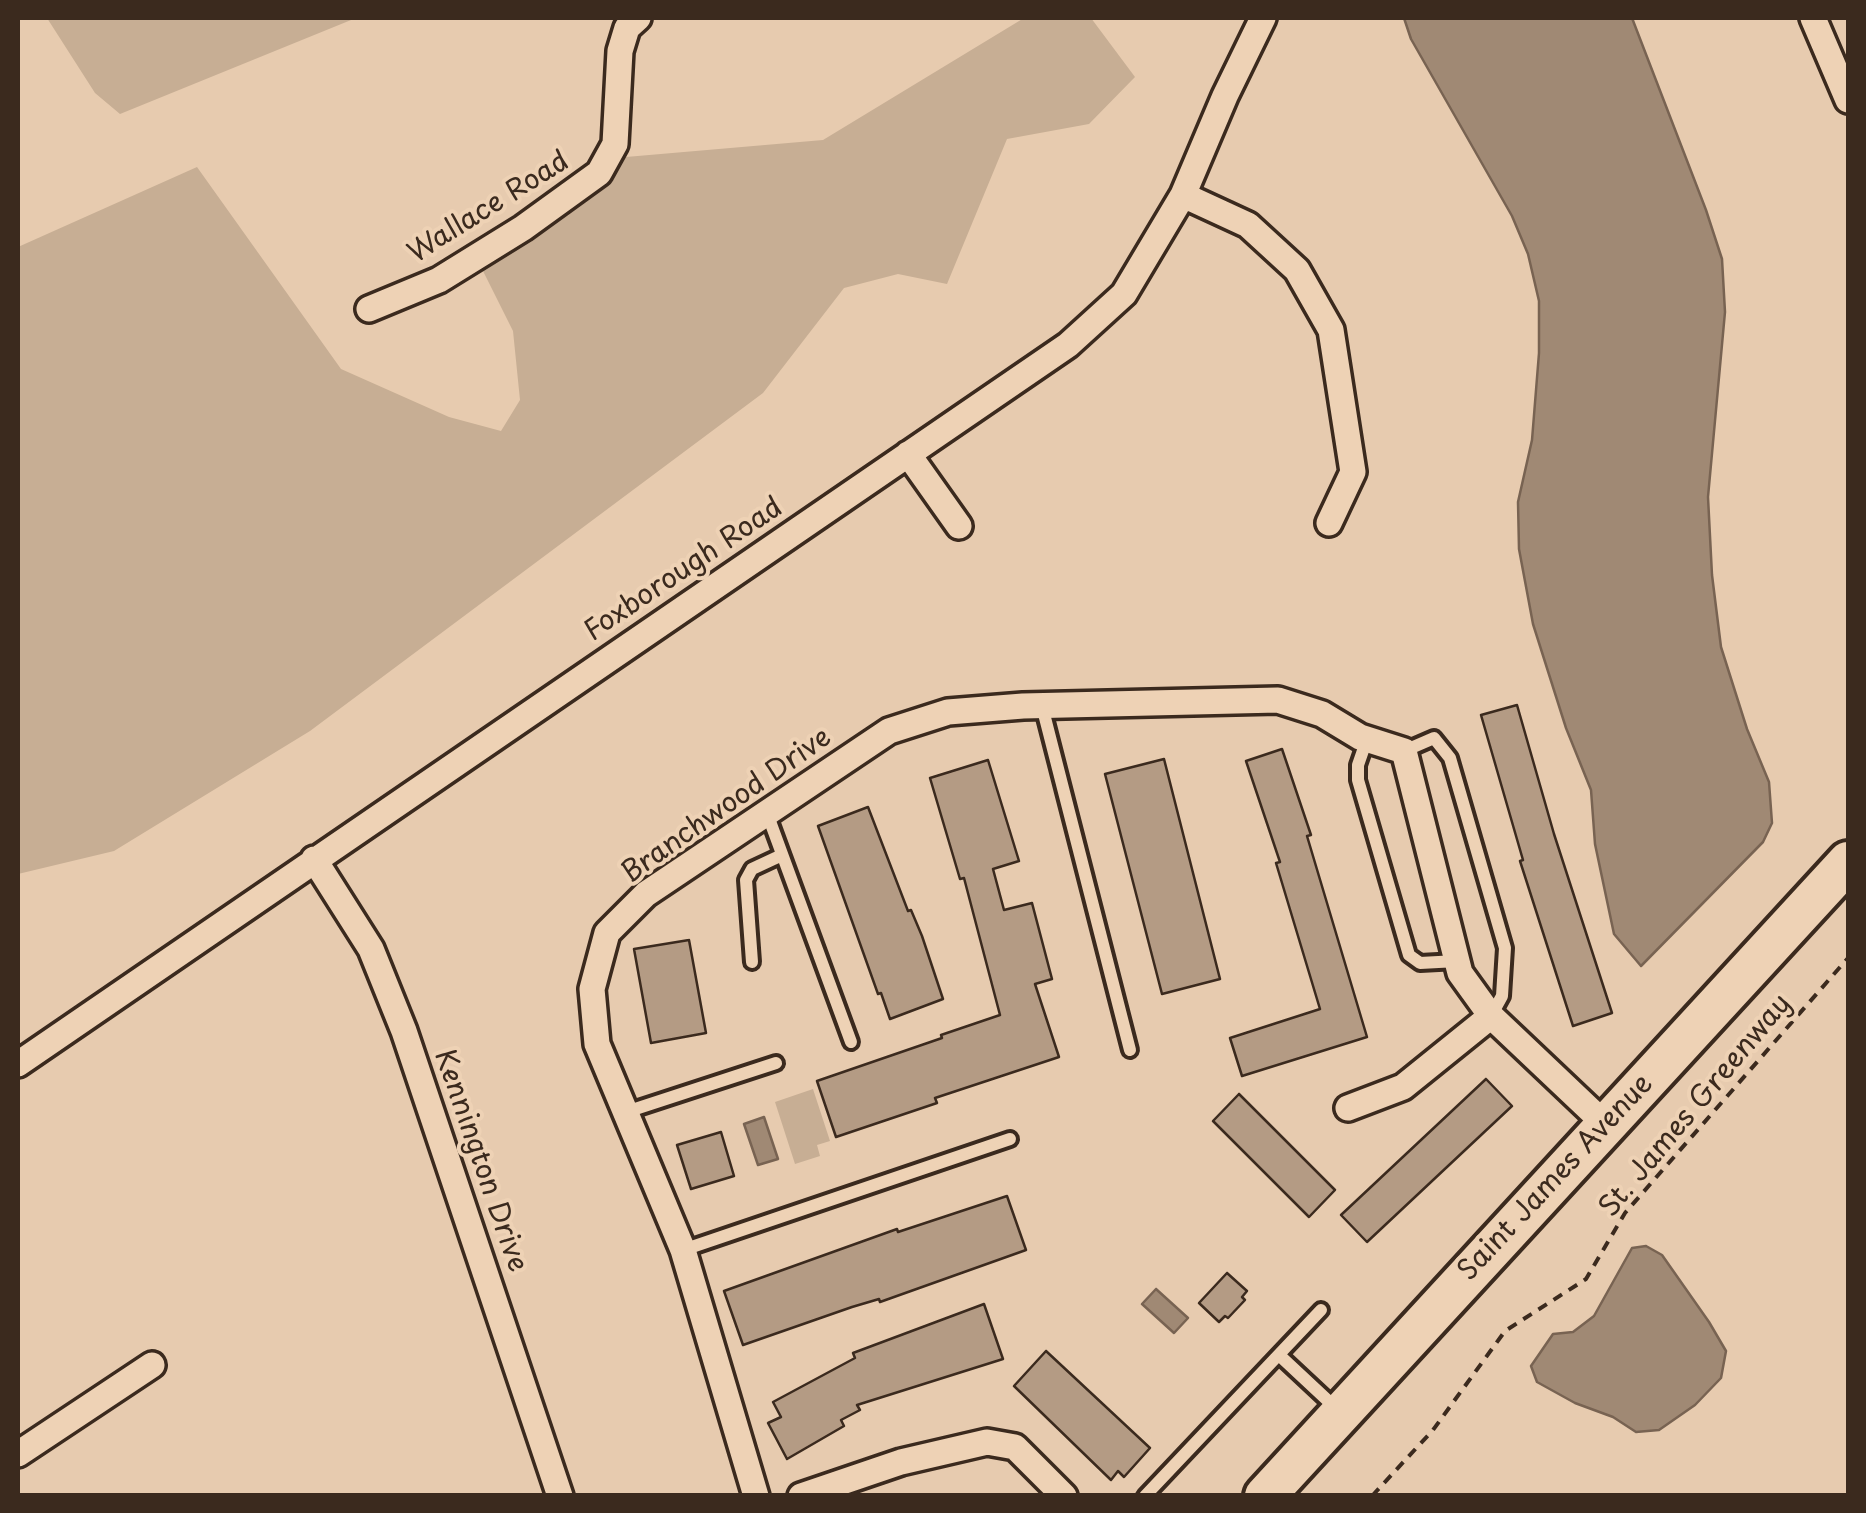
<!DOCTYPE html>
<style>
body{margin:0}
#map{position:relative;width:1866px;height:1513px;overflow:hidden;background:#e7cbaf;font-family:"Playpen Sans",sans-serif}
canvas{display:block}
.frame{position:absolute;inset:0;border:20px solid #3b2a1e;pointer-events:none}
</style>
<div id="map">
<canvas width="1866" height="1513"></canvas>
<div class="frame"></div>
</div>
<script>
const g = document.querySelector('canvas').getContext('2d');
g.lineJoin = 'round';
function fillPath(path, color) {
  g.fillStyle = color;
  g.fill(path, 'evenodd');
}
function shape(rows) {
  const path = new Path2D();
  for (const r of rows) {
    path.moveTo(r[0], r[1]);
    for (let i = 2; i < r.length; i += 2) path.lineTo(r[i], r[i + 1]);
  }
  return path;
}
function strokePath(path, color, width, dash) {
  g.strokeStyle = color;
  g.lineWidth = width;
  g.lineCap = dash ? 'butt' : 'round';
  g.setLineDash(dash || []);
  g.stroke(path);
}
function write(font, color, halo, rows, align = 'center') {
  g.font = font + ' "Playpen Sans",sans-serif';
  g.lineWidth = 8;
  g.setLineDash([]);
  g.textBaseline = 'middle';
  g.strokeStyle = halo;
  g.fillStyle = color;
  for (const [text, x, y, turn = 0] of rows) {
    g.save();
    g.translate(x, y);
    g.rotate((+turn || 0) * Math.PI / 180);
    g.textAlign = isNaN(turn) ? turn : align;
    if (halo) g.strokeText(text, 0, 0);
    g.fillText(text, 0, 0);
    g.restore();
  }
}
const green = shape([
 [47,18,356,18,120,114,95,93],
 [1024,18,1091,18,1135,77,1089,124,1007,139,947,284,898,274,844,288,763,393,310,731,114,851,18,874,18,247,197,167,341,369,449,417,501,431,520,400,513,331,481,267,626,157,823,140],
 [813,1089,830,1141,817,1145,820,1156,795,1164,775,1102]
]);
const water = shape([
 [1404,18,1632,18,1706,210,1722,259,1725,312,1708,497,1712,575,1721,647,1747,729,1769,782,1772,823,1763,842,1641,966,1614,934,1595,844,1591,790,1566,728,1533,624,1519,549,1518,502,1532,440,1539,353,1539,301,1528,254,1512,216,1411,39,1404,18],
 [764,1117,778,1159,758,1165,744,1124,764,1117],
 [1646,1246,1662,1255,1709,1322,1726,1351,1721,1378,1695,1405,1659,1430,1636,1432,1613,1417,1575,1403,1537,1382,1531,1366,1553,1334,1573,1332,1594,1316,1632,1248,1646,1246],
 [1156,1289,1188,1318,1174,1333,1142,1304,1156,1289]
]);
const building = shape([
 [1517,705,1554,834,1612,1013,1573,1026,1520,861,1523,860,1481,715,1517,705],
 [1282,749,1311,835,1307,836,1367,1037,1242,1076,1230,1038,1320,1009,1276,863,1280,862,1246,761,1282,749],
 [1164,759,1220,979,1162,994,1105,774,1164,759],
 [988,760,1019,861,993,869,1004,910,1032,903,1052,979,1035,984,1059,1057,935,1098,937,1103,836,1137,817,1081,942,1038,941,1035,1000,1015,964,878,960,879,930,778,988,760],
 [868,807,908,911,911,910,922,936,943,999,890,1019,881,993,878,994,818,826,868,807],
 [689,940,706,1033,651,1043,634,949,689,940],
 [1486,1079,1512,1106,1367,1242,1341,1215,1486,1079],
 [1239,1094,1335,1190,1309,1217,1213,1121,1239,1094],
 [721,1132,734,1176,691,1189,677,1145,721,1132],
 [1007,1196,1026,1250,880,1302,879,1299,852,1307,743,1345,724,1291,897,1229,898,1232,1007,1196],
 [1227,1273,1247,1291,1242,1297,1245,1300,1228,1318,1225,1316,1219,1322,1199,1303,1227,1273],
 [984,1304,1003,1359,857,1405,860,1410,841,1420,844,1426,787,1459,768,1423,781,1417,773,1402,855,1358,853,1353,984,1304],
 [1046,1351,1150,1448,1124,1477,1118,1471,1111,1480,1014,1386,1046,1351]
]);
const path = shape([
 [1372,1496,1433,1430,1505,1331,1586,1279,1625,1213,1848,958]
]);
const lane = shape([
 [1042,706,1130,1050],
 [1367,739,1358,765,1358,780,1409,955,1420,963,1457,961],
 [1404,751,1434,738,1450,758,1505,948,1502,996,1491,1016],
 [767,813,851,1042],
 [752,962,746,880,752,869,782,855],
 [626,1112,776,1063],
 [683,1250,1010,1139],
 [1279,1355,1339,1411],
 [1145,1496,1321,1310]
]);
const street = shape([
 [1813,18,1848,100],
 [1183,195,1248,225,1297,270,1331,330,1353,472,1329,523],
 [369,309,439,280,523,228,599,173,615,144,620,51,627,28,638,18],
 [908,454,959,526],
 [314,859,371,949,404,1031,560,1496],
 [18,1064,1068,345,1124,294,1183,195,1225,96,1263,18],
 [1348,1108,1403,1087,1491,1016],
 [18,1454,152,1365],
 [756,1496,683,1250,597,1044,592,989,607,933,646,894,889,731,948,712,1023,706,1278,700,1322,714,1360,737,1404,751,1460,973,1491,1016,1606,1125],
 [801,1496,901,1462,987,1442,1015,1447,1064,1496]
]);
const primary = shape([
 [1265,1496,1848,862]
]);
const streetNames = [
 ["Wallace Road",489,208,-32],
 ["Foxborough Road",684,570,-34],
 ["Branchwood Drive",727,806,-35],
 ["St. James Greenway",1696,1106,-50],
 ["Kennington Drive",480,1161,71],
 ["Saint James Avenue",1556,1178,-47]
];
fillPath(green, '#c7ae94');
fillPath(water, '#a08974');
strokePath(water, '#786352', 2.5);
fillPath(building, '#b49b84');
strokePath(building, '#3b2a1e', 2.5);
strokePath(lane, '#3b2a1e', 20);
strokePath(street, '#3b2a1e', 32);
strokePath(primary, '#3b2a1e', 48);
strokePath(path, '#3b2a1e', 4, [10, 8]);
strokePath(lane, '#eed2b5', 12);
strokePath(street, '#eed2b5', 25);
strokePath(primary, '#eed2b5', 40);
write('28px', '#3b2a1e', '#eed2b5', streetNames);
</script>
